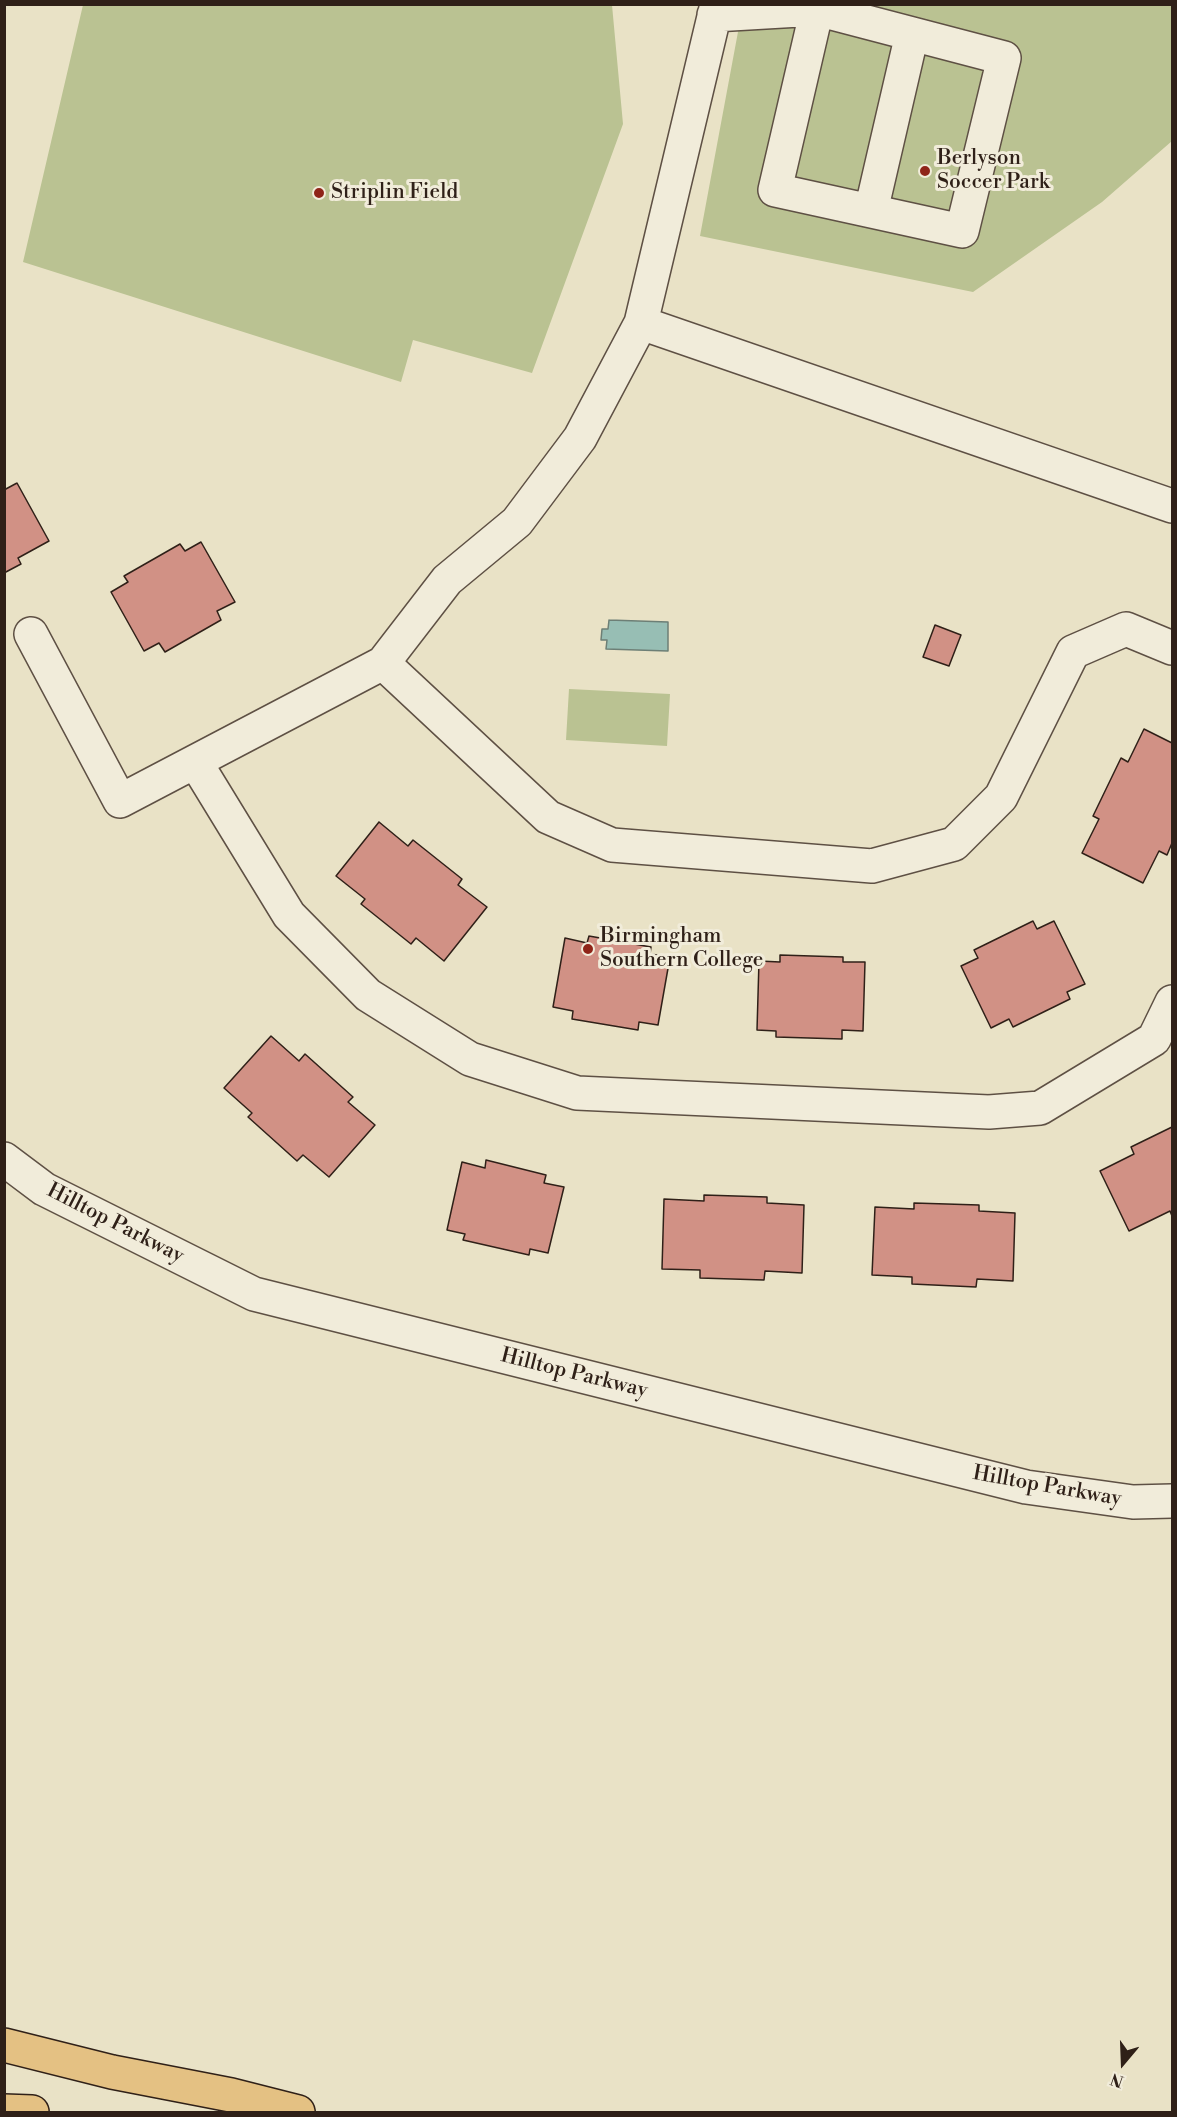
<!DOCTYPE html>
<style>
body{margin:0}
#map{position:relative;width:1177px;height:2117px;overflow:hidden;background:#e9e2c6;font-family:"Libre Bodoni",serif}
canvas{display:block}
.frame{position:absolute;inset:0;border:6px solid #2f2018;pointer-events:none}
.north{position:absolute;left:1093px;top:2033px;width:60px;height:60px;-webkit-text-stroke:4px #f1ecda;paint-order:stroke;rotate:199deg;font-size:16px;font-weight:700;line-height:24px;text-align:center;color:#2f2018}
.north::after{content:'';display:block;margin:auto;width:21px;height:27px;background:#2f2018;clip-path:polygon(50% 0,100% 100%,50% 72%,0 100%)}
</style>
<div id="map">
<canvas width="1177" height="2117"></canvas>
<div class="frame"></div>
<div class="north">N</div>
</div>
<script>
const g = document.querySelector('canvas').getContext('2d');
g.lineJoin = 'round';
function fillPath(path, color) {
  g.fillStyle = color;
  g.fill(path, 'evenodd');
}
function shape(rows) {
  const path = new Path2D();
  for (const r of rows) {
    path.moveTo(r[0], r[1]);
    for (let i = 2; i < r.length; i += 2) path.lineTo(r[i], r[i + 1]);
  }
  return path;
}
function strokePath(path, color, width, dash) {
  g.strokeStyle = color;
  g.lineWidth = width;
  g.lineCap = dash ? 'butt' : 'round';
  g.setLineDash(dash || []);
  g.stroke(path);
}
function write(font, color, halo, rows, align = 'center') {
  g.font = font + ' "Libre Bodoni",serif';
  g.lineWidth = 6;
  g.setLineDash([]);
  g.textBaseline = 'middle';
  g.strokeStyle = halo;
  g.fillStyle = color;
  for (const [text, x, y, turn = 0] of rows) {
    g.save();
    g.translate(x, y);
    g.rotate((+turn || 0) * Math.PI / 180);
    g.textAlign = isNaN(turn) ? turn : align;
    if (halo) g.strokeText(text, 0, 0);
    g.fillText(text, 0, 0);
    g.restore();
  }
}
const green = shape([
 [83,5,612,5,623,124,532,373,413,340,401,382,23,262],
 [743,5,1172,5,1172,141,1102,202,973,292,700,236],
 [569,689,670,694,667,746,566,740]
]);
const water = shape([
 [609,620,668,622,668,651,606,649,607,640,601,640,602,629,608,629,609,620]
]);
const building = shape([
 [17,483,49,541,18,558,21,564,4,573,4,490,17,483],
 [201,542,235,602,217,611,221,620,165,652,159,643,144,651,111,592,128,582,124,576,180,544,185,551,201,542],
 [935,625,961,635,949,666,923,657,935,625],
 [1144,729,1172,743,1172,843,1167,855,1159,851,1143,883,1082,853,1099,819,1093,816,1121,758,1128,762,1144,729],
 [379,822,408,846,413,840,462,879,458,885,487,907,444,961,416,938,411,944,361,904,365,899,336,876,379,822],
 [1033,921,1037,929,1054,921,1085,984,1067,992,1070,999,1013,1027,1009,1019,991,1028,961,966,978,958,974,950,1033,921],
 [589,936,651,947,650,954,670,957,658,1025,639,1022,638,1030,572,1019,573,1011,553,1007,565,938,587,943,589,936],
 [780,955,843,957,843,962,865,962,863,1031,842,1030,842,1039,776,1037,776,1031,757,1030,759,961,780,962,780,955],
 [271,1036,299,1061,305,1054,353,1097,348,1102,375,1125,329,1177,303,1155,297,1161,248,1117,252,1113,224,1088,271,1036],
 [1172,1127,1172,1216,1170,1211,1129,1231,1100,1171,1134,1154,1131,1147,1172,1127],
 [486,1160,546,1175,544,1183,564,1187,548,1253,530,1249,529,1255,463,1240,465,1234,447,1230,462,1162,485,1168,486,1160],
 [704,1195,767,1197,767,1203,804,1205,802,1273,765,1271,764,1280,700,1278,700,1270,662,1269,664,1199,704,1201,704,1195],
 [914,1203,979,1205,979,1211,1015,1213,1013,1281,977,1279,976,1287,912,1284,912,1277,872,1275,875,1207,914,1209,914,1203]
]);
const minor = shape([
 [817,9,1004,58,962,231,775,190,817,9],
 [714,15,817,9,818,4],
 [871,211,912,34],
 [641,323,1172,506],
 [31,634,120,801,383,663,447,580,517,522,580,438,641,323,717,4],
 [383,663,548,817,612,845,872,866,954,844,1001,797,1073,652,1126,629,1172,648],
 [196,763,289,915,368,995,470,1059,577,1093,989,1112,1040,1108,1154,1039,1172,1002],
 [4,1159,44,1189,254,1294,1026,1487,1133,1502,1172,1501]
]);
const highway = shape([
 [4,2045,112,2072,231,2095,298,2112],
 [4,2111,32,2112]
]);
const markers = [
 [925,171,6,"#8f2418"],
 [319,193,6,"#8f2418"],
 [588,949,6,"#8f2418"]
];
const poiNames = [
 ["Berlyson",937,159],
 ["Soccer Park",937,183],
 ["Striplin Field",331,193],
 ["Birmingham",600,937],
 ["Southern College",600,961]
];
const streetNames = [
 ["Hilltop Parkway",115,1224,27],
 ["Hilltop Parkway",574,1374,14],
 ["Hilltop Parkway",1047,1487,10]
];
fillPath(green, '#bac292');
fillPath(water, '#97beb4');
strokePath(water, '#6d7f76', 1.5);
fillPath(building, '#d19185');
strokePath(building, '#2f2018', 1.5);
strokePath(minor, '#5e5044', 36);
strokePath(highway, '#2f2018', 36);
strokePath(minor, '#f1ecda', 33);
strokePath(highway, '#e4c183', 33);
for (const [x, y, r, color] of markers) {
  const dot = new Path2D();
  dot.arc(x, y, r, 0, 2 * Math.PI);
  g.fillStyle = color;
  g.fill(dot);
  strokePath(dot, '#f1ecda', 2);
}
write('21px', '#2f2018', '#f1ecda', poiNames, 'left');
write('21px', '#2f2018', '#f1ecda', streetNames);
</script>
